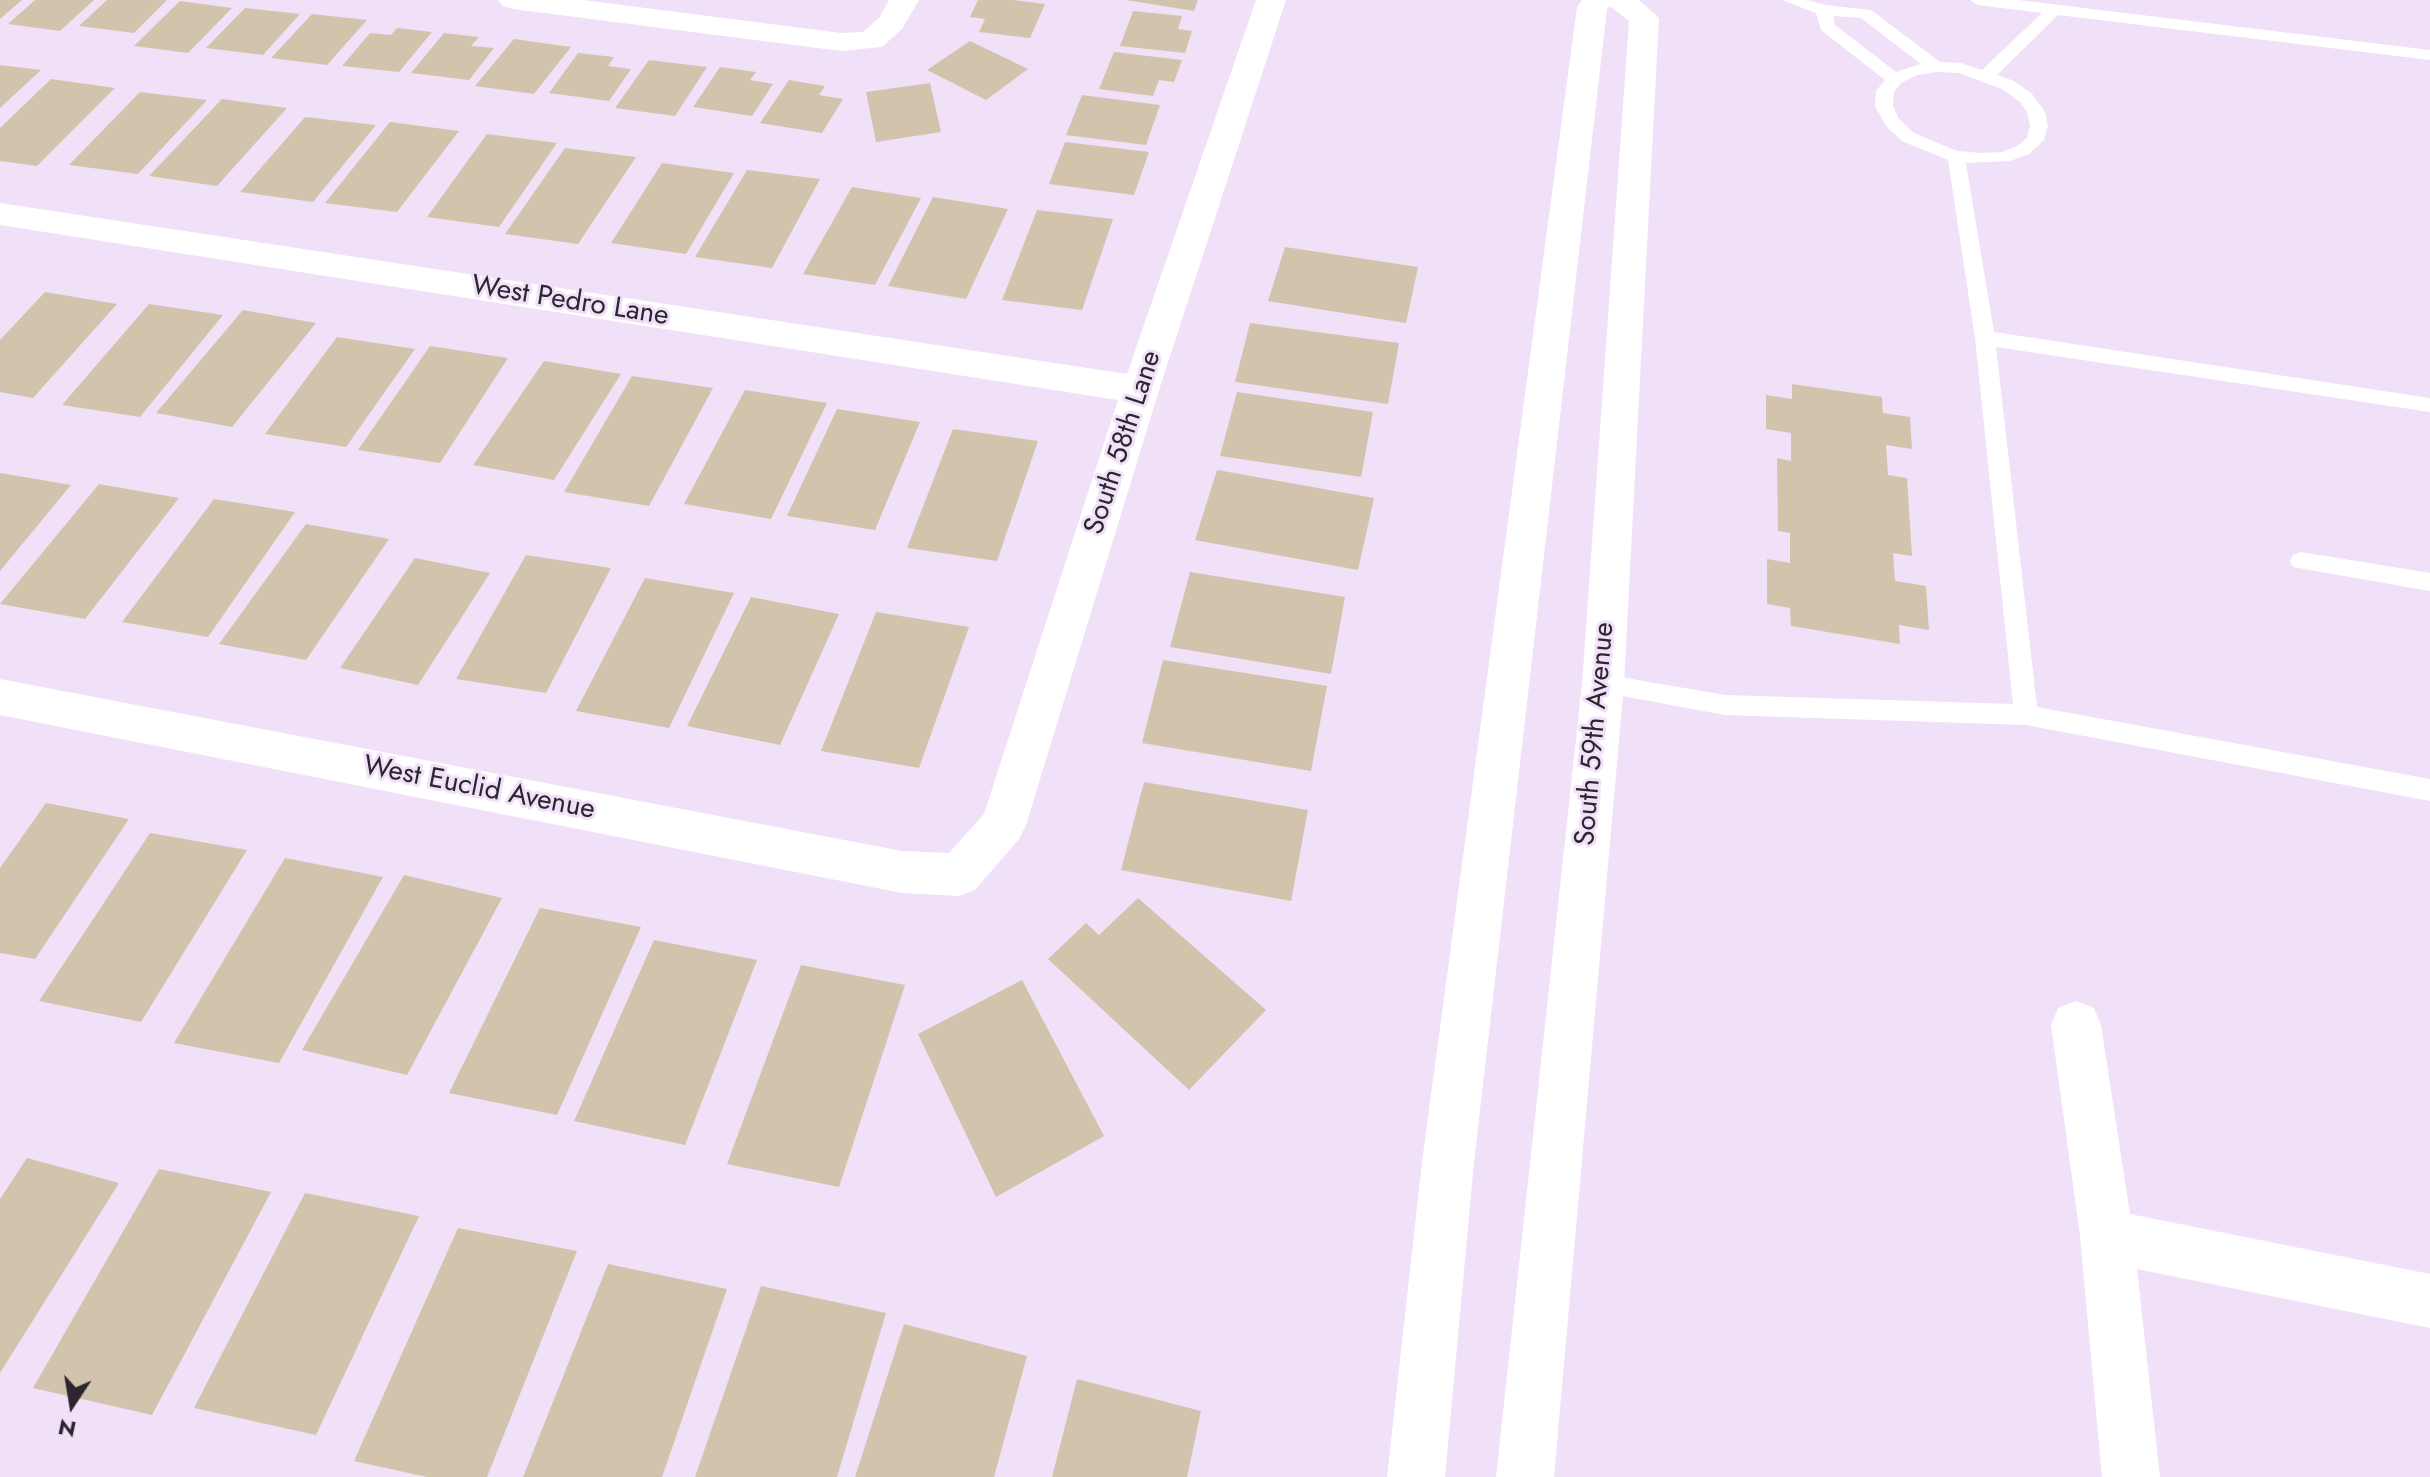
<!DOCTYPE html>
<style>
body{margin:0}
#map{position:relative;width:2430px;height:1477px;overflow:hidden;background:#f0e1f9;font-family:Jost,sans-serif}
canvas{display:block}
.north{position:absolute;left:32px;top:1365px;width:80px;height:80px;-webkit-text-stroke:6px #f0e1f9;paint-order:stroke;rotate:192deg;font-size:22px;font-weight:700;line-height:32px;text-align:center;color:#2c262f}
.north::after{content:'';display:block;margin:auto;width:28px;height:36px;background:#2c262f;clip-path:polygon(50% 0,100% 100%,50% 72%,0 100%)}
</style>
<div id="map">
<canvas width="2430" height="1477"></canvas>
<div class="north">N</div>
</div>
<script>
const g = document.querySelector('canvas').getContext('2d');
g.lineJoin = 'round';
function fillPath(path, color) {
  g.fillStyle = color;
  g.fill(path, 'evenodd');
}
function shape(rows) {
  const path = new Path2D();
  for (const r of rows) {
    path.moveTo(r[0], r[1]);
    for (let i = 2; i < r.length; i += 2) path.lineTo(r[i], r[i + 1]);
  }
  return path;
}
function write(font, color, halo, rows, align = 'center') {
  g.font = font + ' Jost,sans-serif';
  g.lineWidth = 6;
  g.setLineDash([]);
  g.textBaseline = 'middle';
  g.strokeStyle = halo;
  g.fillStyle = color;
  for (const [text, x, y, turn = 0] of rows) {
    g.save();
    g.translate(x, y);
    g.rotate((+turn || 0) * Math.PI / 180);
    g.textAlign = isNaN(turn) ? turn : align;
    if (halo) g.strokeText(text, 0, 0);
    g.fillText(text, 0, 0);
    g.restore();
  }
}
const building = shape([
 [0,0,22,0,0,19],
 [35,0,94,0,60,31,8,24],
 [107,0,167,0,134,33,79,26],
 [978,0,1013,0,1045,4,1030,38,979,32,985,19,970,17],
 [1126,0,1198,0,1194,11],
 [180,1,232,8,188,53,134,46],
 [245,8,300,14,263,55,206,48],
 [1133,11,1182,16,1178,29,1192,31,1185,53,1120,46],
 [312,14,367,20,327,65,271,58],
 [397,28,432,32,399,72,342,66,370,33,391,35],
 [444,33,479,37,471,46,494,48,469,80,411,73],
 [514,39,571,47,534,94,475,86],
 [970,41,1028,69,986,100,927,70],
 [1114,52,1182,60,1174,82,1159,80,1153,96,1099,89],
 [578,53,614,57,608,66,631,69,609,101,549,93],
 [649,60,707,67,675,116,615,108],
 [0,65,41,70,0,108],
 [720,67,756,72,750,80,773,84,752,116,693,107],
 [51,79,115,88,37,166,0,161,0,128],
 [789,80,825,86,819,95,843,99,822,133,760,123],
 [930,83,941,132,876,142,866,92],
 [140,92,207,100,138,174,69,165],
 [1082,95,1160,105,1146,145,1066,135],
 [222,99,287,108,217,186,149,176],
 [305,117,376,125,313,202,240,192],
 [390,122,459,131,397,212,325,203],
 [487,134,557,143,499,227,427,217],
 [1065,142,1149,152,1134,195,1049,184],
 [565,148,636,157,578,244,505,234],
 [662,163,734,173,686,254,611,243],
 [747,170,820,179,772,268,695,257],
 [852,187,921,198,875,285,803,274],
 [933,197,1008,209,966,299,888,286],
 [1037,210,1113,219,1082,310,1002,300],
 [1285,247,1418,267,1406,323,1268,301],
 [45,292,117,304,33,398,0,392,0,340],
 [149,304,223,315,140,417,62,405],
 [243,310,316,323,232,427,156,413],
 [1250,323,1399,343,1388,404,1235,382],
 [337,337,415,349,346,447,265,434],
 [430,346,508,358,440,463,358,450],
 [544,361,621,374,554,480,473,465],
 [632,376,713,388,649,506,564,492],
 [1792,384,1882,397,1883,413,1910,417,1912,449,1886,445,1888,475,1907,478,1912,556,1893,553,1895,581,1926,586,1929,630,1899,625,1900,644,1791,626,1790,608,1767,604,1767,559,1790,563,1790,533,1778,531,1777,458,1791,461,1791,433,1766,429,1766,395,1792,399],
 [745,390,827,403,771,519,684,504],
 [1237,392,1373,412,1361,477,1220,456],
 [837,409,920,422,875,530,787,516],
 [953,429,1038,441,997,561,907,548],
 [1217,470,1374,498,1358,570,1195,540],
 [0,473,71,485,0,571],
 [99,484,179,498,85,619,0,604],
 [214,499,295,512,208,637,122,622],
 [306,524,389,539,306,660,219,644],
 [526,555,611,568,546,693,456,679],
 [415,558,490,573,418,685,340,668],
 [1190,572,1345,597,1331,674,1170,647],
 [645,578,734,593,669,728,576,711],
 [751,597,839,614,780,745,687,726],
 [876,612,969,627,919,768,821,751],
 [1163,660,1327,686,1311,771,1142,743],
 [1144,782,1308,810,1291,901,1121,870],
 [46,803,129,819,35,959,0,953,0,868],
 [150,833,247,850,141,1022,39,1001],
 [285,858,383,877,279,1063,174,1043],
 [404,875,502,898,407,1075,302,1050],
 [1138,898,1266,1010,1189,1090,1048,959,1086,923,1099,935],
 [540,908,641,927,557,1115,449,1093],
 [654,940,757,960,685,1145,574,1121],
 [801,965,905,985,839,1187,727,1164],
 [1022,980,1104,1136,996,1197,918,1034],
 [27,1158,119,1183,0,1373,0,1199],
 [159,1169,271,1192,152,1415,33,1388],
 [305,1193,419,1216,316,1435,194,1408],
 [458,1228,577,1251,487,1477,427,1477,354,1461],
 [608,1264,727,1289,662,1477,523,1477],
 [761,1286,886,1313,837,1477,695,1477],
 [904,1324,1027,1356,994,1477,855,1477],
 [1077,1379,1201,1411,1187,1477,1052,1477]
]);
const lane = shape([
 [1782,0,1807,0,1825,5,1871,10,1940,62,1961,63,1982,70,2042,13,1978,5,1970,0,2018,0,2430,50,2430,60,2058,15,1997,75,2014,81,2032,94,2045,112,2048,126,2044,140,2029,154,2010,161,1966,163,1994,332,2430,398,2430,412,1996,347,2037,707,2430,779,2430,801,2026,725,1725,715,1595,691,1591,684,1595,677,1603,674,1725,695,2013,704,1975,338,1948,160,1902,141,1886,126,1875,106,1876,91,1885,80,1821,30,1816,13,1782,0],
 [1833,16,1861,18,1921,64,1896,72,1835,25,1833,16],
 [1936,72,1959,73,2002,89,2020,102,2027,112,2030,126,2027,138,2017,146,2002,152,1981,153,1957,151,1914,133,1899,119,1893,106,1894,92,1901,83,1917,75,1936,72],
 [2301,552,2430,573,2430,591,2293,567,2290,561,2293,555,2301,552]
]);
const street = shape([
 [498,0,583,0,841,33,863,32,879,18,889,0,919,0,902,29,882,47,841,51,513,9,503,6,498,0],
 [1256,0,1286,0,1159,390,1026,825,1019,839,975,890,959,896,902,893,0,715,0,679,902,851,949,853,984,814,1118,400,0,225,0,203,1127,374,1256,0],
 [2076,1001,2094,1008,2101,1025,2130,1214,2430,1274,2430,1328,2137,1269,2160,1477,2102,1477,2080,1236,2051,1025,2058,1008,2076,1001]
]);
const secondary = shape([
 [1582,0,1639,0,1659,18,1624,684,1554,1477,1496,1477,1582,684,1629,21,1610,6,1607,9,1474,1162,1445,1477,1387,1477,1422,1162,1577,7,1582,0]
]);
const streetNames = [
 ["West Pedro Lane",570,302,9],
 ["South 58th Lane",1124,443,-72],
 ["South 59th Avenue",1596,734,-85],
 ["West Euclid Avenue",479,789,11]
];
fillPath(building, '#d2c3ac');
fillPath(lane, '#fff');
fillPath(street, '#fff');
fillPath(secondary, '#fff');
write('28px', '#2c262f', '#f0e1f9', streetNames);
</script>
